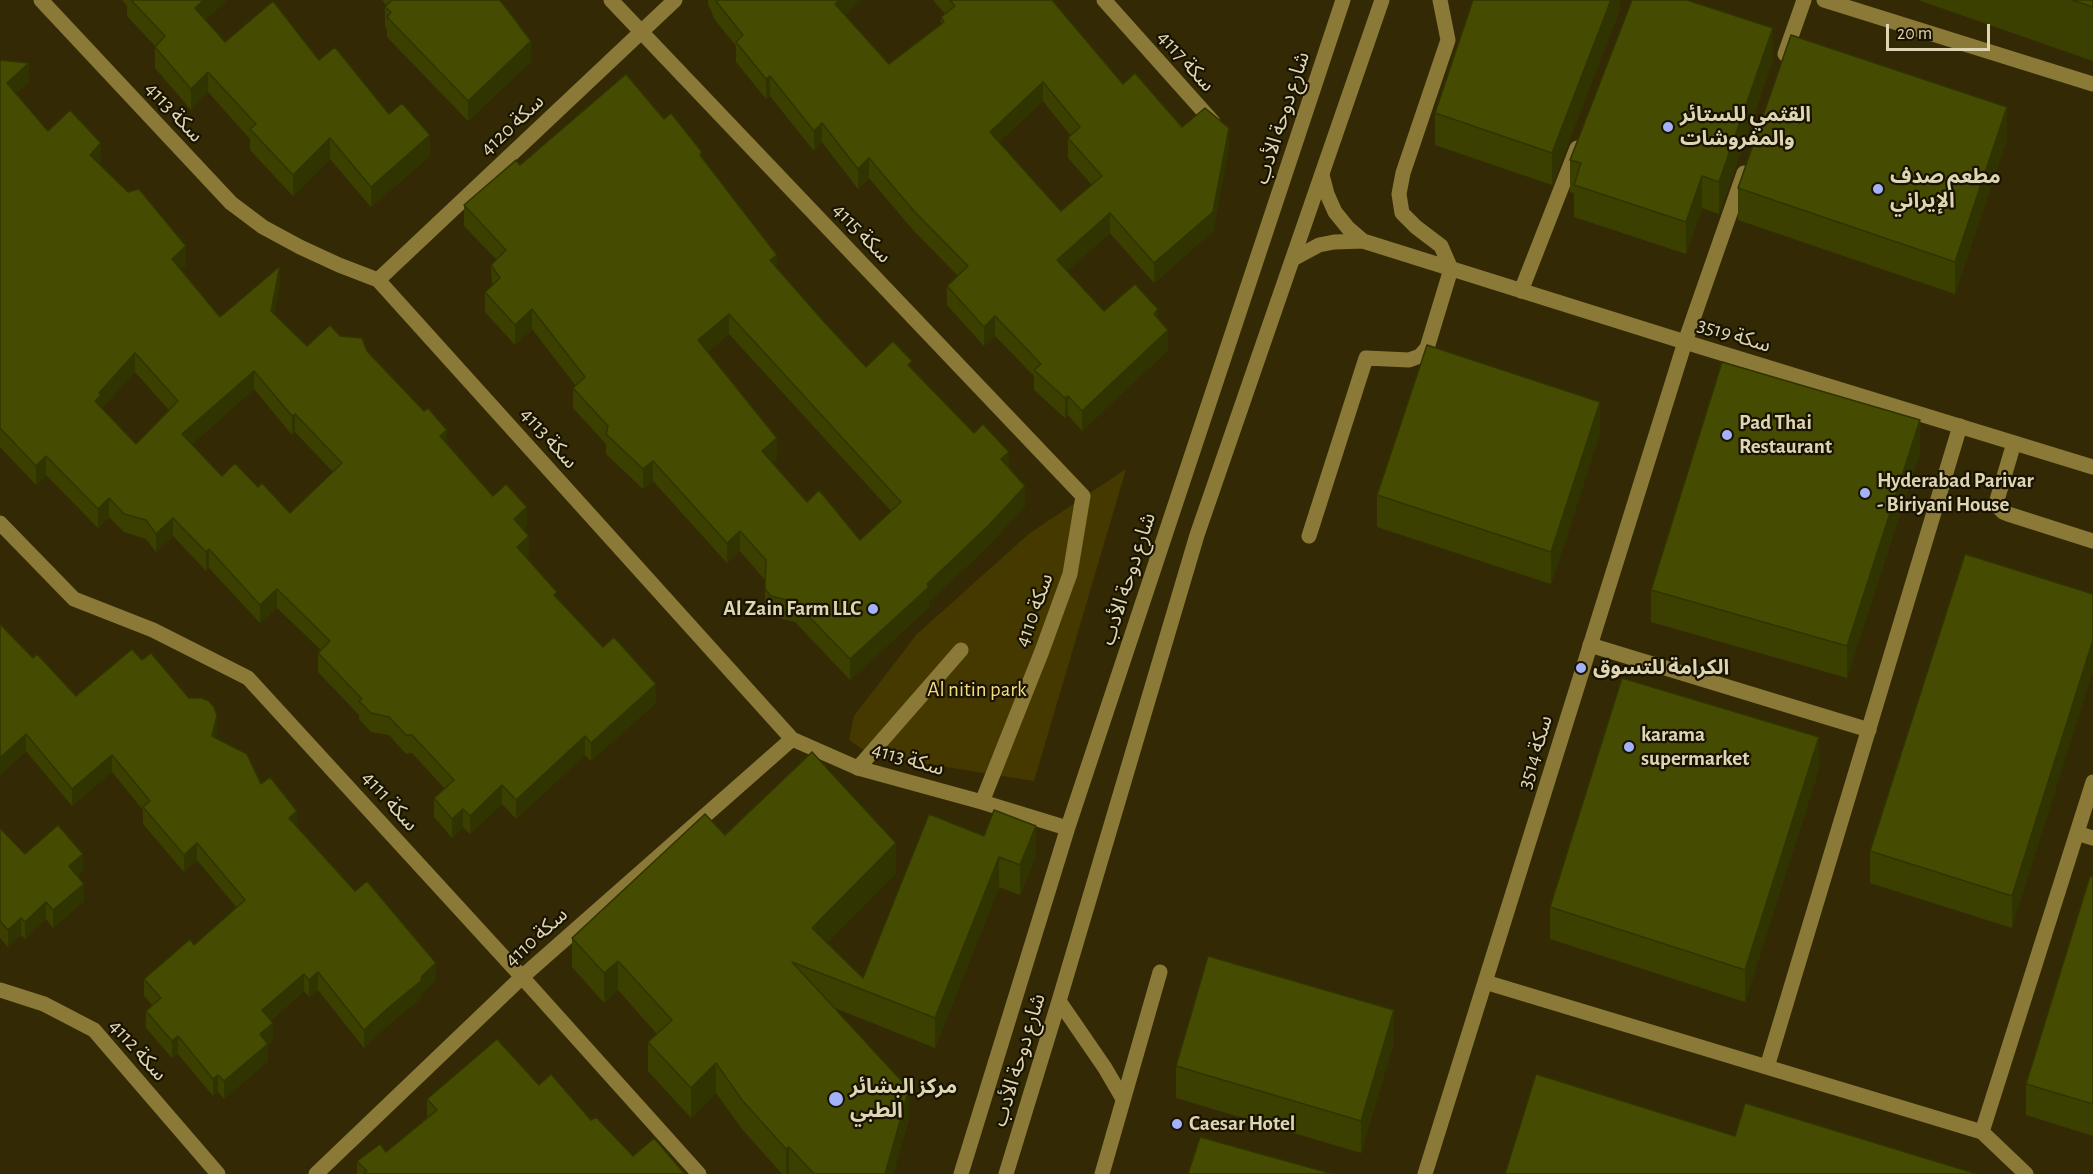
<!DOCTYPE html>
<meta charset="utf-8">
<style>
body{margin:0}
#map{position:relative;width:2093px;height:1174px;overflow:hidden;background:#332a05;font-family:"Alegreya Sans",sans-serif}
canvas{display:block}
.scale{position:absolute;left:1886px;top:24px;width:104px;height:27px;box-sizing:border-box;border:3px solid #ddd5b4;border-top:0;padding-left:8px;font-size:18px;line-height:21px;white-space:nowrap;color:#ddd5b4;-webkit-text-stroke:4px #191300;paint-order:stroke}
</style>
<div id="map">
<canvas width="2093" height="1174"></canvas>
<div class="scale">20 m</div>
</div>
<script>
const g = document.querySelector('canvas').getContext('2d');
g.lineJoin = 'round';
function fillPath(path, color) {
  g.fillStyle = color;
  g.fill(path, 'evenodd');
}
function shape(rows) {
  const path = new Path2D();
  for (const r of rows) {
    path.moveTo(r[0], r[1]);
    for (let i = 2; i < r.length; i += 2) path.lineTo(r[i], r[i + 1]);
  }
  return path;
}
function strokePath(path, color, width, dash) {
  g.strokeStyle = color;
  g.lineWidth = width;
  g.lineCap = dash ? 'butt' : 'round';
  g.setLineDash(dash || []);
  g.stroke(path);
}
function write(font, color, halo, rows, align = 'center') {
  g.font = font + ' "Alegreya Sans","Noto Sans Arabic",sans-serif';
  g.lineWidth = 4.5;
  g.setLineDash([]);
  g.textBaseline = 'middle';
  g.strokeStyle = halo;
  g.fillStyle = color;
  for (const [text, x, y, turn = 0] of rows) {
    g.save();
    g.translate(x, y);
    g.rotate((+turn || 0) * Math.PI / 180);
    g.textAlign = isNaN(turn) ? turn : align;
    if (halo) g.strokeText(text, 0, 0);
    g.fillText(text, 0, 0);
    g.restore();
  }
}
const green = shape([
 [1126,469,1034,781,871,755,849,740,854,716,917,634,1030,533]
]);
const service = shape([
 [1824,0,2093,84],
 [1785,54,1804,0],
 [1521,291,1577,148],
 [1685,342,1744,173],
 [2014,443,1997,500,1998,507,2003,512,2008,514,2093,541],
 [1309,536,1366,358,1409,360,1420,356,1427,348,1451,269,1441,246,1416,227,1402,213,1399,194,1403,173,1448,40,1440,0],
 [1590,645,1869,730],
 [858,768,961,650],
 [1102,1174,1160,972]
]);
const minor = shape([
 [41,0,231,203,263,227,300,247,339,265,378,280,792,739,858,768,982,802,1067,828],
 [611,0,1083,496,1070,574,1042,651,982,802],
 [1104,0,1213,122],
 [378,280,675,0],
 [0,523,74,599,153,630,248,678,522,977,699,1174],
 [2077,833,2093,838],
 [1485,982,1982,1132,2026,1174],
 [0,990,44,1004,94,1030,218,1174],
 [1767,1067,1960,426],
 [1982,1132,2093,782],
 [316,1174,522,977,792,739],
 [1425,1174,1685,342]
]);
const tertiary = shape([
 [1322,175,1327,194,1335,212,1348,228,1363,241],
 [1293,259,1319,245,1334,242,1363,241,1685,342,2093,467]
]);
const secondary = shape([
 [1059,1001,1105,1068,1123,1099],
 [961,1174,1068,827,1343,0],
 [1006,1174,1059,1001,1197,535,1382,0]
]);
const wall = shape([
 [122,0,227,0,205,20,225,42,319,60,389,114,430,156,371,207,330,159,293,196,250,150,250,139,208,92,191,110,155,68,155,46,127,16,127,6],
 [382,0,500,0,531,61,468,121,387,37,387,29,385,27,385,7,386,5],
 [708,0,861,0,845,15,889,64,941,24,941,17,945,14,933,0,1052,0,1123,84,1182,127,1229,148,1213,231,1154,283,1110,233,1067,271,1104,311,1158,319,1168,350,1082,431,1068,415,1065,418,1034,390,1034,376,995,336,984,346,947,305,947,286,958,276,913,230,869,178,858,189,822,142,814,151,770,96,766,99,736,62,736,46,715,20,708,4],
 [1043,101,1071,136,1068,138,1068,158,1092,185,1061,211,999,142],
 [1620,0,1620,9,1552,185,1435,145,1435,113],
 [1918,0,2093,0,2093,61],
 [0,60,29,82,16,93,48,131,101,161,99,164,186,265,181,269,220,317,280,285,274,314,307,346,340,336,367,351,493,496,527,525,523,529,529,554,526,557,557,598,656,703,591,761,585,755,516,819,502,804,470,834,463,827,452,838,434,817,434,798,445,789,412,753,406,754,389,735,371,732,359,719,359,715,318,672,318,653,321,650,277,608,260,623,209,568,206,571,173,536,156,552,146,539,124,532,109,517,98,528,46,475,36,485,0,447],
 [135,372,169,410,136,444,102,408],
 [254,389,292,435,295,432,333,472,290,513,258,487,222,476,192,444],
 [1773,60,1719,214,1702,208,1686,254,1574,217,1574,193,1570,192,1570,160],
 [664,119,702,159,777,268,826,324,866,367,912,368,974,433,1009,468,1025,506,989,545,929,602,929,607,850,680,795,622,771,616,765,609,765,580,740,551,727,563,653,481,643,489,606,454,606,444,573,408,573,388,576,386,532,329,515,345,485,312,485,292,492,286,491,265,496,259,464,226,464,205,520,165],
 [729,334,891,511,860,540,807,502,772,462,777,458,708,352],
 [2007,139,1955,294,1738,220,1738,188],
 [1600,434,1551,584,1377,527,1377,495],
 [1920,452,1847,678,1651,622,1651,590],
 [2093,594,2012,928,1870,883,1870,851],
 [33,658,76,696,142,660,217,733,216,738,261,784,297,827,436,980,422,993,421,998,388,1025,364,1048,318,990,309,997,304,991,271,1020,273,1040,268,1045,268,1061,224,1099,218,1092,213,1096,178,1054,172,1058,146,1028,146,1011,152,1005,144,996,144,979,194,945,237,908,197,860,184,872,143,824,143,810,112,772,72,806,26,751,0,775],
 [1819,769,1745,1002,1550,939,1550,907],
 [929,814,1036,856,1020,895,999,887,935,1048,835,1008,909,1119,893,1174,782,1174,742,1129,716,1093,691,1118,648,1071,648,1042,657,1034,618,990,604,1003,572,967,572,938,725,835,896,873,827,943,863,978],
 [0,828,25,854,83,871,77,876,84,901,53,928,46,919,25,939,21,935,8,947,0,938],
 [2093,877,2093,1136,2026,1115,2026,1084],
 [1394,1042,1361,1153,1176,1098,1176,1066],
 [539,1085,591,1120,633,1156,685,1174,357,1174,357,1161,386,1152,427,1118,427,1099]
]);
const shadedWall = shape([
 [204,0,227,0,195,29,195,8],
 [839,0,861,0,835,24,835,4],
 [1611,0,1620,0,1620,9,1552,185,1552,153],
 [1773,28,1773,60,1719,214,1719,182],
 [531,41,531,61,468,121,468,101],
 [29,63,29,82,7,101,7,83],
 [208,72,208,92,191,110,191,89],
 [770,76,770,96,766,99,766,79],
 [1043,82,1043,101,990,151,990,132],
 [2007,107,2007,139,1955,294,1955,262],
 [822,123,822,142,814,151,814,131],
 [1229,128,1229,148,1213,231,1154,283,1154,263],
 [430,135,430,156,371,207,371,187],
 [330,138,330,159,293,196,293,175],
 [101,143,101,161,90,174,90,155],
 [869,158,869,178,858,189,858,169],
 [1702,176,1702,208,1686,254,1686,222],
 [1110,213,1110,233,1057,280,1057,260],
 [186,246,186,265,172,278,172,259],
 [777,255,777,275,770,260],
 [280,266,280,285,271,329,271,311],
 [532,309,532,329,515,345,515,325],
 [1158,309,1158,329,1154,314],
 [729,314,729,334,698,361,698,340],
 [995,316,995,336,984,346,984,327],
 [1168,330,1168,350,1082,431,1082,411],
 [135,353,135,372,101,410,95,401,99,393],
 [254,371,254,389,182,453,182,434],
 [1068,396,1068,415,1065,418,1065,398],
 [1600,402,1600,434,1551,584,1551,552],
 [295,414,295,432,292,435,292,416],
 [1920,420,1920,452,1847,678,1847,646],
 [447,430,447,449,440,436],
 [777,438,777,458,762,471,762,451],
 [1009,452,1009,472,1001,459],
 [46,456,46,475,36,485,36,466],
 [653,461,653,481,643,489,643,469],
 [1025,486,1025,506,989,545,929,602,929,607,850,680,850,659,927,584],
 [109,498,109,517,98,528,98,509],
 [527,507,527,525,514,538,514,519],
 [173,518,173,536,156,552,156,534],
 [740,531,740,551,727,563,727,543],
 [529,536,529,554,517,565,517,547],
 [209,549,209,568,206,571,206,552],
 [277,589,277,608,260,623,260,605],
 [2093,640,2093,672,2012,928,2012,896],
 [656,684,656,703,591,761,591,743],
 [217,716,217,733,212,753,212,736],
 [26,734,26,751,0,775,0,758],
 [585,736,585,755,516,819,516,800],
 [1819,737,1819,769,1745,1002,1745,970],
 [112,755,112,772,72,806,72,789],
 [502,785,502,804,470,834,470,816],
 [463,809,463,827,452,838,452,819],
 [297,811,297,828,289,818],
 [1036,826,1036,856,1020,895,1020,865],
 [197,843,197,860,184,872,184,855],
 [896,843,896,873,812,958,812,928],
 [83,854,83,871,69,884,69,866],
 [999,857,999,887,935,1048,935,1018],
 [84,884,84,901,53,928,53,910],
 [46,902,46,919,25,939,25,922],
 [21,918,21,935,8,947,8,930],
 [618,961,618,990,604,1003,604,973],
 [436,963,436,980,422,993,421,998,388,1025,364,1048,364,1030],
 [318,972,318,990,309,997,309,980],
 [304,974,304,991,262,1027,262,1010],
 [1394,1010,1394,1042,1361,1153,1361,1121],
 [273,1023,273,1040,268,1045,268,1061,224,1099,224,1081,260,1034],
 [178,1036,178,1054,172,1058,172,1041],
 [716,1063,716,1093,691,1118,691,1088],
 [218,1075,218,1092,213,1096,213,1079],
 [909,1089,909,1119,893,1174,885,1174],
 [789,1147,789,1174,786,1174,786,1149]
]);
const building = shape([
 [131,0,204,0,195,8,225,42,273,1,319,60,335,47,389,114,402,103,430,135,371,187,330,138,293,175,250,129,256,124,208,72,191,89,155,47,165,36,131,0],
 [392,0,500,0,531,41,468,101,387,17,391,12,385,7,392,0],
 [715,0,839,0,835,4,889,64,944,22,941,17,955,6,950,0,1052,0,1123,84,1135,73,1182,127,1205,108,1229,128,1213,212,1154,263,1110,213,1057,260,1104,311,1135,284,1158,309,1154,314,1168,330,1082,411,1068,396,1065,398,1034,370,1041,364,995,316,984,327,947,286,968,266,913,210,869,158,858,169,822,123,814,131,770,76,766,79,736,42,743,35,715,0],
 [1043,82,1080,127,1068,138,1102,176,1061,211,990,132,1043,82],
 [1473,0,1611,0,1552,153,1435,113,1473,0],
 [1632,0,1687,0,1773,28,1719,182,1702,176,1686,222,1574,185,1581,163,1570,160,1632,0],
 [2072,0,2093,0,2093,7,2072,0],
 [1791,35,2007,107,1955,262,1738,188,1791,35],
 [0,60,29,63,7,83,48,131,70,110,101,143,90,155,128,192,139,189,186,246,172,259,220,317,280,266,271,311,307,346,330,325,340,336,362,338,367,351,424,411,428,408,447,430,440,436,493,496,506,484,527,507,514,519,529,536,517,547,557,592,554,595,603,647,614,637,656,684,591,743,585,736,516,800,502,785,470,816,463,809,452,819,434,798,454,780,412,735,406,735,389,717,371,713,359,701,362,699,318,653,330,641,277,589,260,605,209,549,206,552,173,518,156,534,146,520,124,514,109,498,98,509,46,456,36,466,0,428,0,60],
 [135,353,178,401,136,444,95,401,101,395,99,393,135,353],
 [254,371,292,416,295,414,342,463,290,513,262,483,258,487,235,463,222,476,182,434,254,371],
 [626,74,664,119,671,113,702,152,700,155,777,255,770,260,826,324,866,367,893,341,912,361,908,365,974,433,983,424,1009,452,1001,459,1025,486,989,525,927,584,929,587,850,659,795,602,771,596,765,589,766,560,740,531,727,543,653,461,643,469,606,434,608,426,573,388,585,377,532,309,515,325,485,292,500,278,491,265,506,250,464,205,516,160,520,165,626,74],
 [729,314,901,502,860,540,819,490,807,502,762,451,777,438,698,340,729,314],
 [1427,345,1600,402,1551,552,1377,495,1427,345],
 [1722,362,1920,420,1847,646,1651,590,1722,362],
 [1965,554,2093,594,2093,640,2012,896,1870,851,1965,554],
 [0,624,33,658,37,654,76,696,132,649,142,660,151,653,189,698,202,698,209,701,214,707,217,716,212,736,247,754,261,784,270,777,297,811,289,818,355,891,367,881,436,963,422,976,421,981,388,1008,364,1030,318,972,309,980,304,974,262,1010,273,1023,260,1034,268,1044,224,1081,218,1075,213,1079,178,1036,172,1041,146,1011,161,998,144,979,190,939,194,945,245,900,197,843,184,855,143,807,150,801,112,755,72,789,26,734,0,758,0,624],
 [1622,678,1819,737,1745,970,1550,907,1622,678],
 [812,752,896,843,812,928,863,978,929,814,984,836,994,810,1036,826,1020,865,999,857,935,1018,792,962,909,1089,885,1174,814,1174,789,1147,786,1149,742,1100,716,1063,691,1088,648,1042,672,1020,618,961,604,973,572,938,705,814,725,835,812,752],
 [58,825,83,854,69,866,84,884,53,910,46,902,25,922,21,918,8,930,0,921,0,828,25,854,58,825],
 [2090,876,2093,877,2093,1104,2026,1084,2090,876],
 [1208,956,1394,1010,1361,1121,1176,1066,1208,956],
 [497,1039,539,1085,551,1074,591,1120,596,1117,633,1156,654,1138,685,1174,364,1174,367,1171,357,1161,380,1144,386,1152,437,1110,427,1099,497,1039],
 [1536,1074,1735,1136,1745,1103,1977,1174,1505,1174,1536,1074],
 [1200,1137,1333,1174,1188,1174,1200,1137]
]);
const markers = [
 [1668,127,6,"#a4b2fc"],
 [1878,189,6,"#a4b2fc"],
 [1727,435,6,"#a4b2fc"],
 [1865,493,6,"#a4b2fc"],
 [873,609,6,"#a4b2fc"],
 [1581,668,6,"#a4b2fc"],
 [1629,747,6,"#a4b2fc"],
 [836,1099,8,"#a4b2fc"],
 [1177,1124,6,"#a4b2fc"]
];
const streetNames = [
 ["سكة 4117",1186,61,48],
 ["سكة 4113",174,112,47],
 ["شارع دوحة الأدب",1282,118,-72],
 ["سكة 4120",512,125,-43],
 ["سكة 4115",862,233,46],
 ["سكة 3519",1734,335,17],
 ["سكة 4113",549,438,48],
 ["شارع دوحة الأدب",1128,579,-72],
 ["سكة 4110",1034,610,-70],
 ["سكة 3514",1535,752,-73],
 ["سكة 4113",908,759,16],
 ["سكة 4111",390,801,48],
 ["سكة 4110",536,937,-42],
 ["سكة 4112",138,1050,48],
 ["شارع دوحة الأدب",1019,1060,-73]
];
const poiNames = [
 ["القثمي للستائر",1680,115],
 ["والمفروشات",1680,139],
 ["مطعم صدف",1890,177],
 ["الإيراني",1890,201],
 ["Pad Thai",1739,423],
 ["Restaurant",1739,447],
 ["Hyderabad Parivar",1877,481],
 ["- Biriyani House",1877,505],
 ["Al Zain Farm LLC",861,609,"right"],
 ["الكرامة للتسوق",1593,668],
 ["karama",1641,735],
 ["supermarket",1641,759],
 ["مركز البشائر",850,1087],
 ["الطبي",850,1111],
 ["Caesar Hotel",1189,1124]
];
const parkNames = [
 ["Al nitin park",977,690]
];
fillPath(green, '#463900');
strokePath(service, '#8b7a37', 15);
strokePath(minor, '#8b7a37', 15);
strokePath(tertiary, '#8b7a37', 15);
strokePath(secondary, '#8b7a37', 15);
fillPath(wall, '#3b4000');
fillPath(shadedWall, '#303400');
fillPath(building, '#454b00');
strokePath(building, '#303400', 1.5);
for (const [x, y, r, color] of markers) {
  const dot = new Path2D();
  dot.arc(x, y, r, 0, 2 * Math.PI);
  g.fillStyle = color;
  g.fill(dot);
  strokePath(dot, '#191300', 2);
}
write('21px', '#ddd5b4', '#191300', streetNames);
write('bold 21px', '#ddd5b4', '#191300', poiNames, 'left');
write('21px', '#f4dd81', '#191300', parkNames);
</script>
